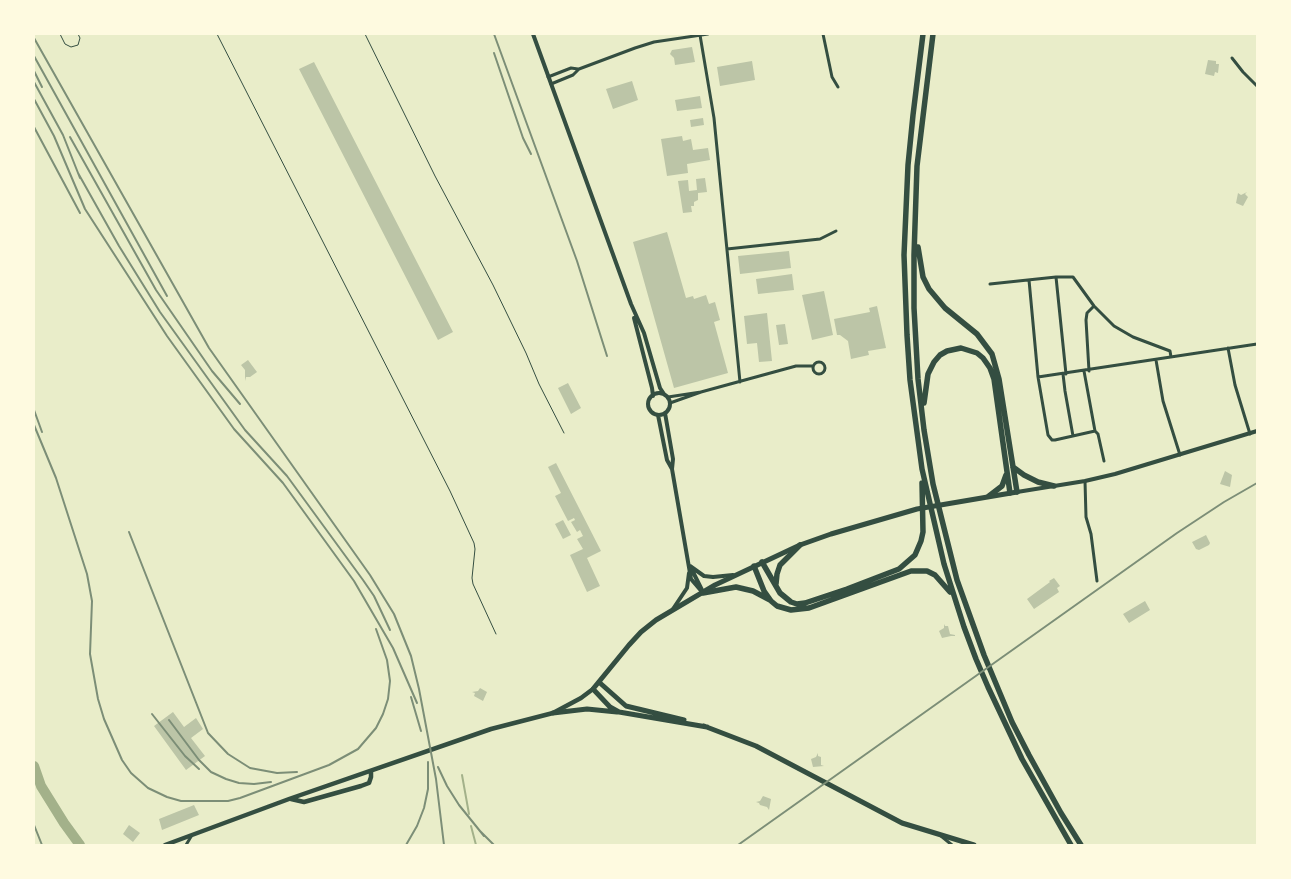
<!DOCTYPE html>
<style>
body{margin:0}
#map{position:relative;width:1291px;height:879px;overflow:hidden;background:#e9edc9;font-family:"IBM Plex Sans",sans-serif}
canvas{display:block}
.frame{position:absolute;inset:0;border:35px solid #fefae0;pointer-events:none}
</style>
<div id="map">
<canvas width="1291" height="879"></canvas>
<div class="frame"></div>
</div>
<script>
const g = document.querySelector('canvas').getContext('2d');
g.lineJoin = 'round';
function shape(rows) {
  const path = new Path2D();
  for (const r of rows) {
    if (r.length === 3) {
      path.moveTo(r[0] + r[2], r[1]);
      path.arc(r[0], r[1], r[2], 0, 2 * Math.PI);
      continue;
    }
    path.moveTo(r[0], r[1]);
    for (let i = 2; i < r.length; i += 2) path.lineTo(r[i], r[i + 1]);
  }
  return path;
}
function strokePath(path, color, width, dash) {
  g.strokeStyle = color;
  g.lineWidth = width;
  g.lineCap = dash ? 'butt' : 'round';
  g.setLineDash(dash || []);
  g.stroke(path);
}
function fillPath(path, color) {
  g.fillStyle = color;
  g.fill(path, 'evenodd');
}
const stream = shape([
 [462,775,469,814],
 [471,826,476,845]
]);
const river = shape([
 [34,766,41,786,64,823,80,845]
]);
const building = shape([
 [692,47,695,62,675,65,674,58,670,54,672,50],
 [1208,60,1216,61,1216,64,1219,64,1218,73,1215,72,1214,76,1205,74],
 [752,61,755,80,720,86,717,67],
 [314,62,453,332,438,340,299,69],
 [632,81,638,100,613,109,606,89],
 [700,96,702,108,677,111,675,100],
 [703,118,704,125,691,127,690,120],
 [682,136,683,141,691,139,693,150,708,148,710,160,687,164,688,173,667,176,661,139],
 [705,178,707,192,698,193,698,200,694,202,694,206,691,206,692,212,683,213,678,181,688,180,689,191,697,190,696,179],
 [1247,192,1245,194,1248,197,1243,206,1236,203,1238,193,1241,195],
 [667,232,686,298,693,296,694,299,706,295,709,304,715,302,720,320,714,322,728,373,674,388,633,242],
 [789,251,791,268,740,274,738,256],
 [792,274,794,290,758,294,756,279],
 [824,291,833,335,812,340,802,295],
 [877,306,886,348,868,351,869,355,851,359,848,341,840,335,837,335,834,319,870,312,869,308],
 [767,313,772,361,759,362,757,343,747,344,744,316],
 [785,324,788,344,779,345,776,325],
 [248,360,257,372,250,377,246,377,245,381,245,370,241,365],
 [568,383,581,408,571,414,558,388],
 [556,463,601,551,587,558,600,586,587,592,570,555,583,549,577,539,583,536,580,530,577,532,571,522,575,520,574,518,568,521,555,496,561,493,548,467],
 [1225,471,1232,475,1230,487,1220,484],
 [563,520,571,535,563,539,555,524],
 [1206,535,1210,543,1209,545,1199,550,1196,549,1192,542],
 [1054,578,1060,586,1057,588,1059,592,1034,609,1027,599,1050,582,1049,581],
 [1145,601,1150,610,1129,623,1123,614],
 [944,624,945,626,948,626,950,634,955,635,955,636,951,636,942,638,939,631,944,628],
 [480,688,487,692,483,701,474,696,475,693,472,692,478,691],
 [173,712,184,727,196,718,203,729,191,738,205,756,186,770,154,726],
 [818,753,818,756,821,757,821,765,824,766,813,767,811,759,816,757],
 [763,796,771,799,769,810,767,807,760,805,759,803,756,802,760,801],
 [194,805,199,815,162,830,159,819],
 [129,825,140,833,133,842,123,834]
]);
const service = shape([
 [60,34,65,44,71,47,78,45,80,38,78,34],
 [217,34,450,491,474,543,475,549,472,578,473,584,496,634],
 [365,34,435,176,493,285,526,353,539,384,564,433]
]);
const minor = shape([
 [823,34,832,77,838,87],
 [700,35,714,118,740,382],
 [1232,58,1243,72,1257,86],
 [548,77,571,68,578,69],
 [551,84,573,75,579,69,635,48,654,42,708,34],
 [727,249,820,239,836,231],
 [1056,277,1066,374],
 [1029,280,1038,377,1048,435,1052,440,1055,440,1095,431],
 [990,284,1056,277,1073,277,1094,306,1114,326,1133,337,1170,351,1171,357],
 [1228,348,1235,385,1250,434],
 [1156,360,1163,401,1180,455],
 [819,368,6],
 [1084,371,1095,431,1098,434,1104,461],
 [1089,371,1086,320,1087,313,1094,306],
 [1063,374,1065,391,1073,436],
 [1038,377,1257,344],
 [668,397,701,392],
 [670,403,701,392,796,366,813,366],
 [1085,481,1086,517,1091,534,1097,581],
 [941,836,952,845],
 [186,845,192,835]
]);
const tertiary = shape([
 [533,34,631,304,644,333,660,388,664,394],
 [634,318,652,388,653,396],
 [659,404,11],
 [665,413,673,459,672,469,691,579,703,593],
 [658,415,667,460,672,469],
 [1017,492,1085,481,1115,474,1257,431],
 [690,566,704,576,713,577,733,575],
 [692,570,702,590],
 [673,609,687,588,689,573]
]);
const secondary = shape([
 [291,799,304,802,361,786,369,783,371,777,371,772],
 [165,845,289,799,491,729,553,713,581,698,593,689]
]);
const primary = shape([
 [600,683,626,706,684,720],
 [553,713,587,709,617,712],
 [704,726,756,746,902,823,974,845],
 [707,727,619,712,610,707,593,689,629,645,641,632,656,620,715,585,800,545,831,534,917,509,1017,492]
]);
const motorway = shape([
 [923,34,913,115,908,165,904,255,907,335,910,380,922,469,944,564,964,627,976,659,988,687,1022,759,1071,845],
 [933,34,917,166,914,255,914,308,918,379,924,430,933,484,957,580,984,655,1012,722,1029,755,1061,813,1081,845],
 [918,247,923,277,929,289,945,308,977,334,992,354,999,379,1017,492],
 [924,403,928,374,934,362,940,355,947,351,961,348,977,353,983,358,990,368,994,379,1010,493],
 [1013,467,1024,475,1038,482,1054,486],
 [989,496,1002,486,1006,475],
 [762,562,780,593,791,602,797,604,805,603,847,589,899,569,915,555,921,541,923,532,922,483],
 [754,566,764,591,771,601,777,606,791,610,809,608,911,571,927,571,935,575,950,592],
 [776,584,777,574,780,565,800,545],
 [703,593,736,587,753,591,770,600]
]);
const rail = shape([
 [494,34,577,261,607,356],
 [34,38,209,348,370,575,394,614,411,656,419,689,436,779,444,845],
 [494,53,523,138,531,154],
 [34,56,167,296],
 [34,71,42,87],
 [34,82,63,135,80,178],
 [34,99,54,136,85,209,167,336,234,429,283,483,354,581,393,648,417,703],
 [34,127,80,213],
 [70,137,156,290,212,371,240,404],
 [78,173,119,246,160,312,245,430,287,476,363,580,374,596,390,630],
 [34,410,42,432],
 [34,425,56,478,87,574,92,601,90,654,98,699,104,719,122,760,131,773,148,788,167,797,181,801,228,801,240,798,329,765,358,749,376,728,383,714,388,699,390,681,387,660,376,629],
 [129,532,208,733,228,754,250,768,277,773,297,772],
 [411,697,421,731],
 [152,714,185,756,199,769],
 [169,720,199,760,211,772,226,779,239,783,254,784,271,782],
 [438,767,447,786,459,805,484,836],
 [34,825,42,845],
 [480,831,494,845],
 [406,845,417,826,424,808,428,789,428,762],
 [738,845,1177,533,1224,502,1257,483]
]);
strokePath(stream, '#a3b18a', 2);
strokePath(river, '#a3b18a', 10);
fillPath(building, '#bcc5a7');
strokePath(service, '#344e41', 1);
strokePath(minor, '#344e41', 3);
strokePath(tertiary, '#344e41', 4);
strokePath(secondary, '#344e41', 4.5);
strokePath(primary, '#344e41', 5);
strokePath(motorway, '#344e41', 5.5);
strokePath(rail, '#7c8e77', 2);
</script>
